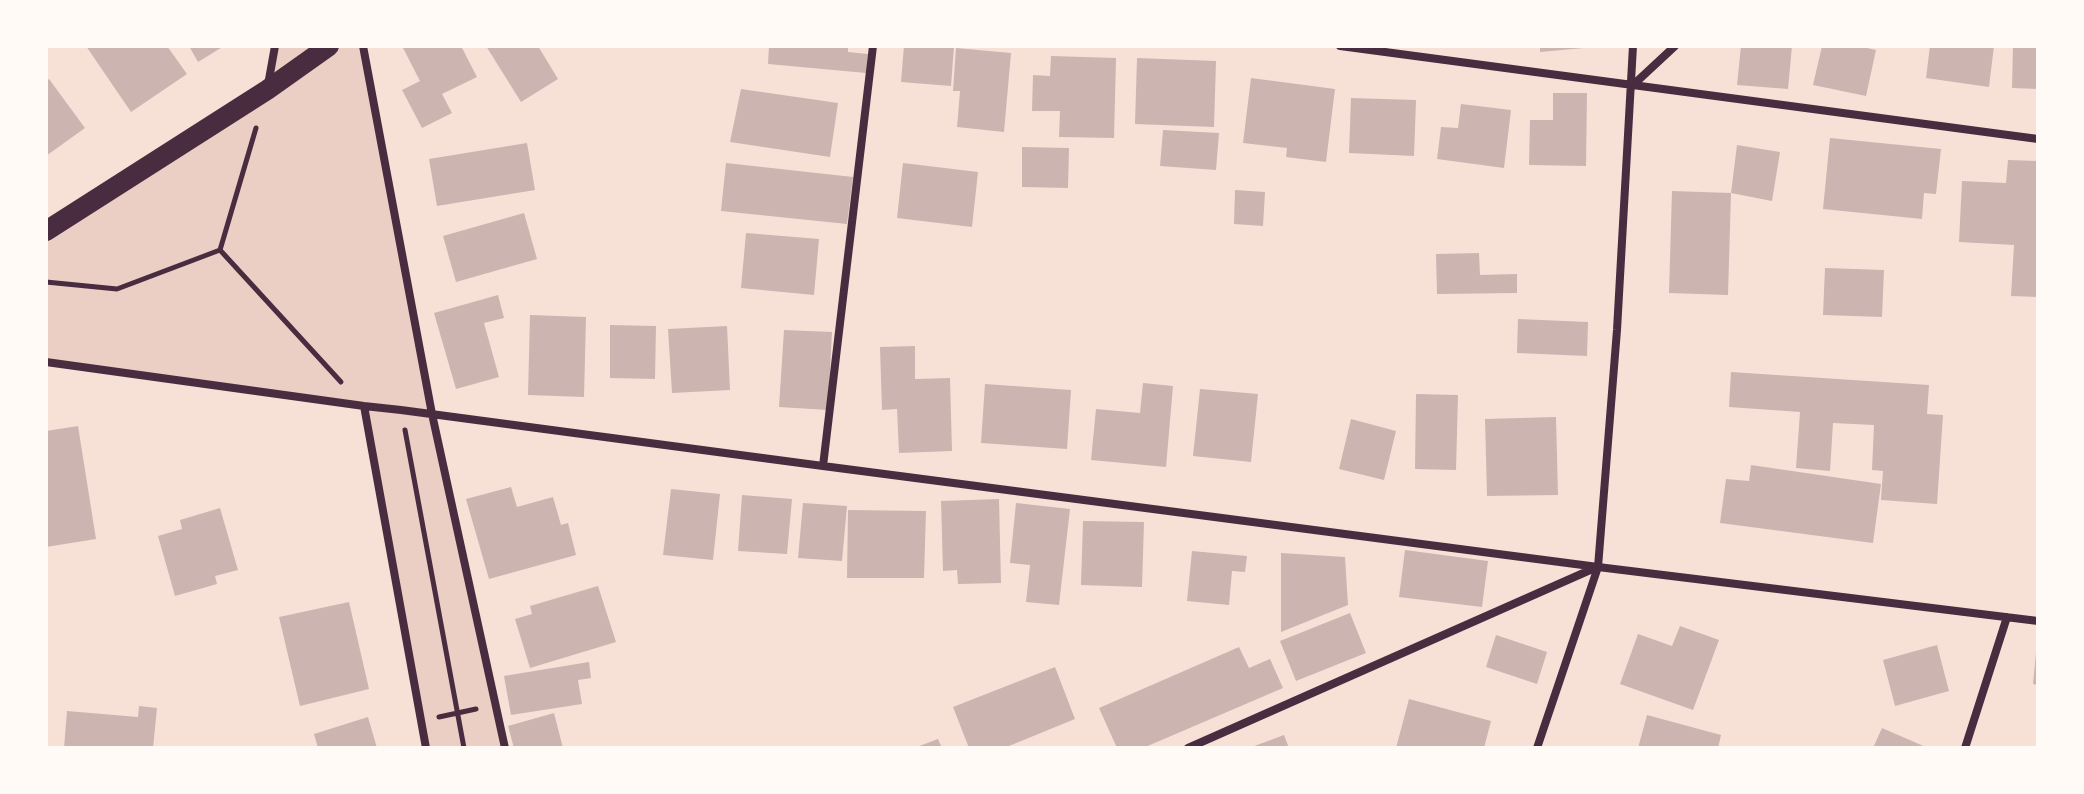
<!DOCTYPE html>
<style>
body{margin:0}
#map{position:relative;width:2084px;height:794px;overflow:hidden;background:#f7e1d7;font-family:Manrope,sans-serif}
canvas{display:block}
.frame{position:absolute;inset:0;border:48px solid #fffaf5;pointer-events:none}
</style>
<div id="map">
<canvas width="2084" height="794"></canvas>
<div class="frame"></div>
</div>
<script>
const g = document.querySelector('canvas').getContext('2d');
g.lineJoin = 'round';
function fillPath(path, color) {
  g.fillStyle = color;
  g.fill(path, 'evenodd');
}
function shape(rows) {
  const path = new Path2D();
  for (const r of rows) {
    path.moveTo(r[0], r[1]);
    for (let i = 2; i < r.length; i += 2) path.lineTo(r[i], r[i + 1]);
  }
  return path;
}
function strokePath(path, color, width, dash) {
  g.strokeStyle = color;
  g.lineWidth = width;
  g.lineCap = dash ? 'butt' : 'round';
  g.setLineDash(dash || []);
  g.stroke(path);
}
const green = shape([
 [275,46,363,46,432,414,505,748,426,748,364,406,46,362,46,231,267,90]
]);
const building = shape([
 [86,46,167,46,187,74,131,112],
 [189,46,224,46,198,62],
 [402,46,461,46,477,77,442,94,452,113,422,128,402,90,420,81],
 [486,46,538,46,558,79,521,102],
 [769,46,848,46,848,52,868,54,866,73,768,64],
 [904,46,954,46,951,86,901,82],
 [1540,46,1584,46,1584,48,1540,52],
 [1741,46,1792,46,1788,89,1737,85],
 [1822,46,1859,46,1876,50,1866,96,1813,85],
 [1930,46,1994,46,1989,87,1926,78],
 [2013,46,2038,46,2038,89,2012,88],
 [956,48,1011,53,1004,132,957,127,960,91,953,91],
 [1051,56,1116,58,1114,138,1059,137,1060,111,1032,111,1033,75,1050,76],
 [1137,58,1216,61,1214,127,1135,124],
 [1251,78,1335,89,1326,162,1286,157,1287,148,1243,143],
 [49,79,85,128,46,156,46,81],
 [741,89,838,103,830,157,730,142],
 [1553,93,1587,93,1586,166,1529,165,1530,120,1553,120],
 [1351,98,1416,100,1414,156,1349,153],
 [1461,104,1511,110,1504,168,1437,159,1441,127,1458,128],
 [1163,130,1219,133,1216,170,1160,166],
 [1830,138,1941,149,1936,194,1924,193,1922,219,1823,209],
 [527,143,535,190,437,206,429,159],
 [1737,145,1780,152,1772,201,1731,193,1728,295,1669,293,1672,191,1731,193],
 [1022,147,1069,148,1068,188,1022,187],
 [2008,160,2038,161,2038,297,2011,296,2014,245,1959,242,1962,181,2006,183],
 [726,163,853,177,847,224,721,211],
 [903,163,978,172,972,227,897,218],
 [1235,190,1265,192,1263,226,1234,224],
 [524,213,537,259,456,282,443,236],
 [746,233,819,239,814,295,741,288],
 [1479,253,1480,275,1517,274,1517,293,1437,294,1436,254],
 [1825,268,1884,270,1882,317,1823,315],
 [498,295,504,318,484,323,499,377,456,389,434,313],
 [530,315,586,317,584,397,528,395],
 [1518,319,1588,322,1587,356,1517,353],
 [610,325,656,326,655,379,610,378],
 [727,326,730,390,672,393,668,329],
 [784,330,832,332,828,410,779,407],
 [915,346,915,379,950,378,952,451,899,453,897,409,882,410,880,347],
 [1731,372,1929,385,1927,414,1943,415,1937,504,1881,500,1883,471,1872,470,1874,425,1833,423,1830,471,1796,468,1800,412,1729,407],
 [1143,383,1173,386,1166,467,1091,460,1096,409,1140,413],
 [985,384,1071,390,1067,449,981,443],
 [1200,389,1258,394,1251,462,1193,456],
 [1416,394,1458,395,1456,470,1415,469],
 [1556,417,1558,495,1487,496,1485,419],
 [1351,419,1396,431,1384,480,1339,469],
 [78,426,96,539,46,547,46,431],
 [1751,465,1881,484,1873,543,1720,523,1726,479,1749,481],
 [511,487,517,507,553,497,561,525,568,523,576,555,489,579,466,499],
 [671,489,720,494,713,560,663,555],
 [742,495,792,499,787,554,738,551],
 [999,499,1001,583,958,584,957,570,943,571,941,501],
 [803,503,847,506,842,561,798,558],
 [1016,503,1070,509,1059,605,1026,602,1030,565,1010,563],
 [220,508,238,570,215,576,217,584,175,596,158,536,182,529,180,520],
 [848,510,926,511,924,578,847,578],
 [1083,521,1144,522,1142,587,1081,585],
 [1405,550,1488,561,1482,607,1399,597],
 [1192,551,1247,556,1245,572,1232,571,1229,605,1187,601],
 [1281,553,1345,557,1348,605,1281,632],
 [598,586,616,642,530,668,515,619,532,614,530,606],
 [349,602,369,689,300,706,279,617],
 [1350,613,1366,653,1296,681,1280,641],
 [1680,626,1719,640,1693,710,1620,684,1638,634,1672,646],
 [1496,635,1547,652,1537,684,1486,667],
 [1937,645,1949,691,1895,706,1883,660],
 [1239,647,1249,668,1270,659,1283,688,1143,748,1117,748,1099,708],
 [2036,653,2038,654,2038,685,2033,684],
 [589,662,591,678,578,680,582,704,511,715,504,676],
 [1055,667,1075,719,1004,748,969,748,953,707],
 [1409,699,1491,721,1484,748,1396,748],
 [139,706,157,708,153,748,64,748,67,711,138,717],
 [554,713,563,748,514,748,508,726],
 [1647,715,1721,735,1718,748,1638,748],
 [368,717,377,748,318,748,314,734],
 [1882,728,1928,748,1873,748],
 [1284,735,1289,748,1249,748],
 [938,739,942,748,914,748]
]);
const path = shape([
 [256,128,220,250,341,382],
 [46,282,117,289,220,250],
 [405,430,464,748],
 [439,717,476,709]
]);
const minor = shape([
 [363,46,432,414,505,748],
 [1340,46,2038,139],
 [268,85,275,46],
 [1632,86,1675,46],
 [46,362,364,406,401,410,823,466,1598,567,2038,621],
 [364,406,426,748],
 [823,466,873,46],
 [1188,748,1597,567],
 [1537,748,1598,567,1617,330,1633,46],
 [1965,748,2007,617]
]);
const primary = shape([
 [46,231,267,90,329,46]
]);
fillPath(green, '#ebcfc5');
fillPath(building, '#ccb4b1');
strokePath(path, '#4a2c40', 5);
strokePath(minor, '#4a2c40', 8);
strokePath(primary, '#4a2c40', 20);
</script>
